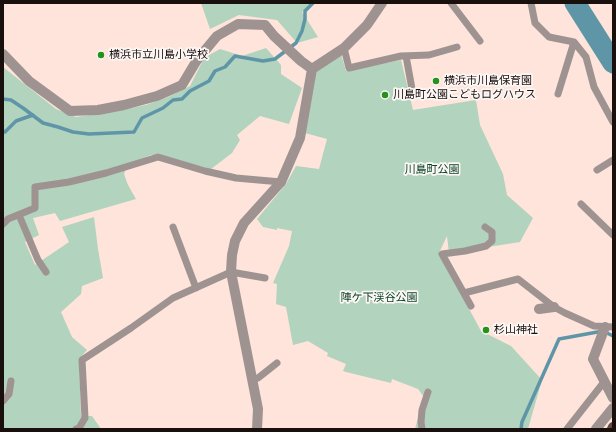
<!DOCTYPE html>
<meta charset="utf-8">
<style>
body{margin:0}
#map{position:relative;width:616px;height:432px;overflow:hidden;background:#fee4da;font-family:Mulish,sans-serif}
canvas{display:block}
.frame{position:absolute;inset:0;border:4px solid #19100d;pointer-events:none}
</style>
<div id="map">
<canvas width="616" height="432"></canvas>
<div class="frame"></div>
</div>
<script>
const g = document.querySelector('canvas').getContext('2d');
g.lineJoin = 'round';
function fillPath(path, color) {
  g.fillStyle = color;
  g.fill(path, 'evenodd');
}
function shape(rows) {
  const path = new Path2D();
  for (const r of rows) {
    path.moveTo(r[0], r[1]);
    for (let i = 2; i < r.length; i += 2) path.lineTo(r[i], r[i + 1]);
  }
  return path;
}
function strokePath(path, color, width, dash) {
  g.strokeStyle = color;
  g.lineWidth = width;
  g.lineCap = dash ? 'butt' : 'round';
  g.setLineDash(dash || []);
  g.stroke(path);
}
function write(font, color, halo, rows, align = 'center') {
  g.font = font + ' Mulish,"Noto Sans JP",sans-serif';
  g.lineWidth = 3.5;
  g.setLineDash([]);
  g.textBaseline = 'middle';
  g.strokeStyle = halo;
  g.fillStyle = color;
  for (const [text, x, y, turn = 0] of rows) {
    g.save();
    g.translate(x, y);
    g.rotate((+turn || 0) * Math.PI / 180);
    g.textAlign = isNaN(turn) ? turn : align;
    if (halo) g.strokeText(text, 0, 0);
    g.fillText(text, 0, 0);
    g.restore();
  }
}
const green = shape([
 [201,3,312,3,302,12,318,37,297,43,277,20,239,15,210,29],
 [266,48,281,65,281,74,302,88,289,124,260,116,237,135,240,140,232,153,211,169,151,155,128,164,124,174,128,185,136,199,60,221,55,213,33,218,39,235,25,242,35,265,69,242,62,227,94,217,98,249,103,278,82,286,81,294,61,312,72,337,87,350,79,359,81,416,92,416,101,429,3,429,3,67,56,109,76,117,112,112,146,105,168,97,190,86,204,58,220,49,242,56],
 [341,54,346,71,401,60,413,110,476,100,480,125,503,174,507,195,533,218,520,242,449,253,447,236,439,253,481,331,511,346,542,380,528,429,415,429,424,397,418,389,392,379,391,383,346,372,343,371,346,364,327,356,328,353,308,341,293,345,286,307,276,304,277,284,273,283,289,246,292,231,277,228,277,230,263,227,257,219,286,184,296,166,319,169,327,139,305,133,316,70]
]);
const stream = shape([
 [3,99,11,100,23,108,43,123,58,127,73,132,89,134,134,132,142,118,163,108,173,100,182,99,190,91,209,81,215,71,225,67,235,56,263,61,275,59,296,43,302,31,305,19,305,11,313,3],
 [3,131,5,132,16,121,33,115],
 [521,429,522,422,559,339,603,331,613,336]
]);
const river = shape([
 [575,3,613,63]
]);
const service = shape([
 [451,3,480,41],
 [531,3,535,23,549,37,574,42,586,57,594,87,613,122],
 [344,48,349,68,401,56,429,55,457,47],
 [406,56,412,89],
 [558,94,574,42],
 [597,170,613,160],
 [581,204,613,235],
 [19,215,38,260,46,272],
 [3,224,8,219,35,208,35,187,69,182,106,173,158,157,205,171,236,178,281,182],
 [173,227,196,288],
 [464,293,518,279,554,307,565,313,594,326,613,327],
 [471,306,442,254,465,251,486,246,492,241,492,232,485,227],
 [252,380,258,378,277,363],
 [3,401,9,394,11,381],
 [76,429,79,428,85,418,82,360,131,328,173,298,231,272,265,278],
 [422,429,421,422,422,410,428,392],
 [567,429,604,382]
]);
const pedestrian = shape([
 [539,309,554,307],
 [596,429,613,408]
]);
const minor = shape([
 [3,54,29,81,70,111,98,110,124,105,157,96,182,85,197,60,217,36,238,24,265,25,274,36,301,61,312,69],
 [281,182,300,138,312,69,344,48,367,25,382,3],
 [605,327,593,359,613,398]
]);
const tertiary = shape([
 [257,429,258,409,231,272,232,255,235,241,244,223,281,182]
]);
const primary = shape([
 [612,429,613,427]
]);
const markers = [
 [101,55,4,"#25931b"],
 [436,81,4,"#25931b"],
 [385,95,4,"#25931b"],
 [486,330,4,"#25931b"]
];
const poiNames = [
 ["横浜市立川島小学校",109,55],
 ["横浜市川島保育園",444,81],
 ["川島町公園こどもログハウス",393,95],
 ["杉山神社",494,330]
];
const parkNames = [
 ["川島町公園",432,170],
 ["陣ケ下渓谷公園",379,298]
];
fillPath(green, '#b2d3be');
strokePath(stream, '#5f96a7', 3.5);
strokePath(river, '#5f96a7', 21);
strokePath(service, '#9e9390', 7);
strokePath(pedestrian, '#9e9390', 10);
strokePath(minor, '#9e9390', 10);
strokePath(tertiary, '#9e9390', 10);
strokePath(primary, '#5f4c48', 10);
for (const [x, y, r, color] of markers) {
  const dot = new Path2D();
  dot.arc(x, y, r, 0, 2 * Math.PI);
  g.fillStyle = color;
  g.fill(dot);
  strokePath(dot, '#fcf6f4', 1.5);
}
write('11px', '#19100d', '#fcf6f4', poiNames, 'left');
write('11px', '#094429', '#fcf6f4', parkNames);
</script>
